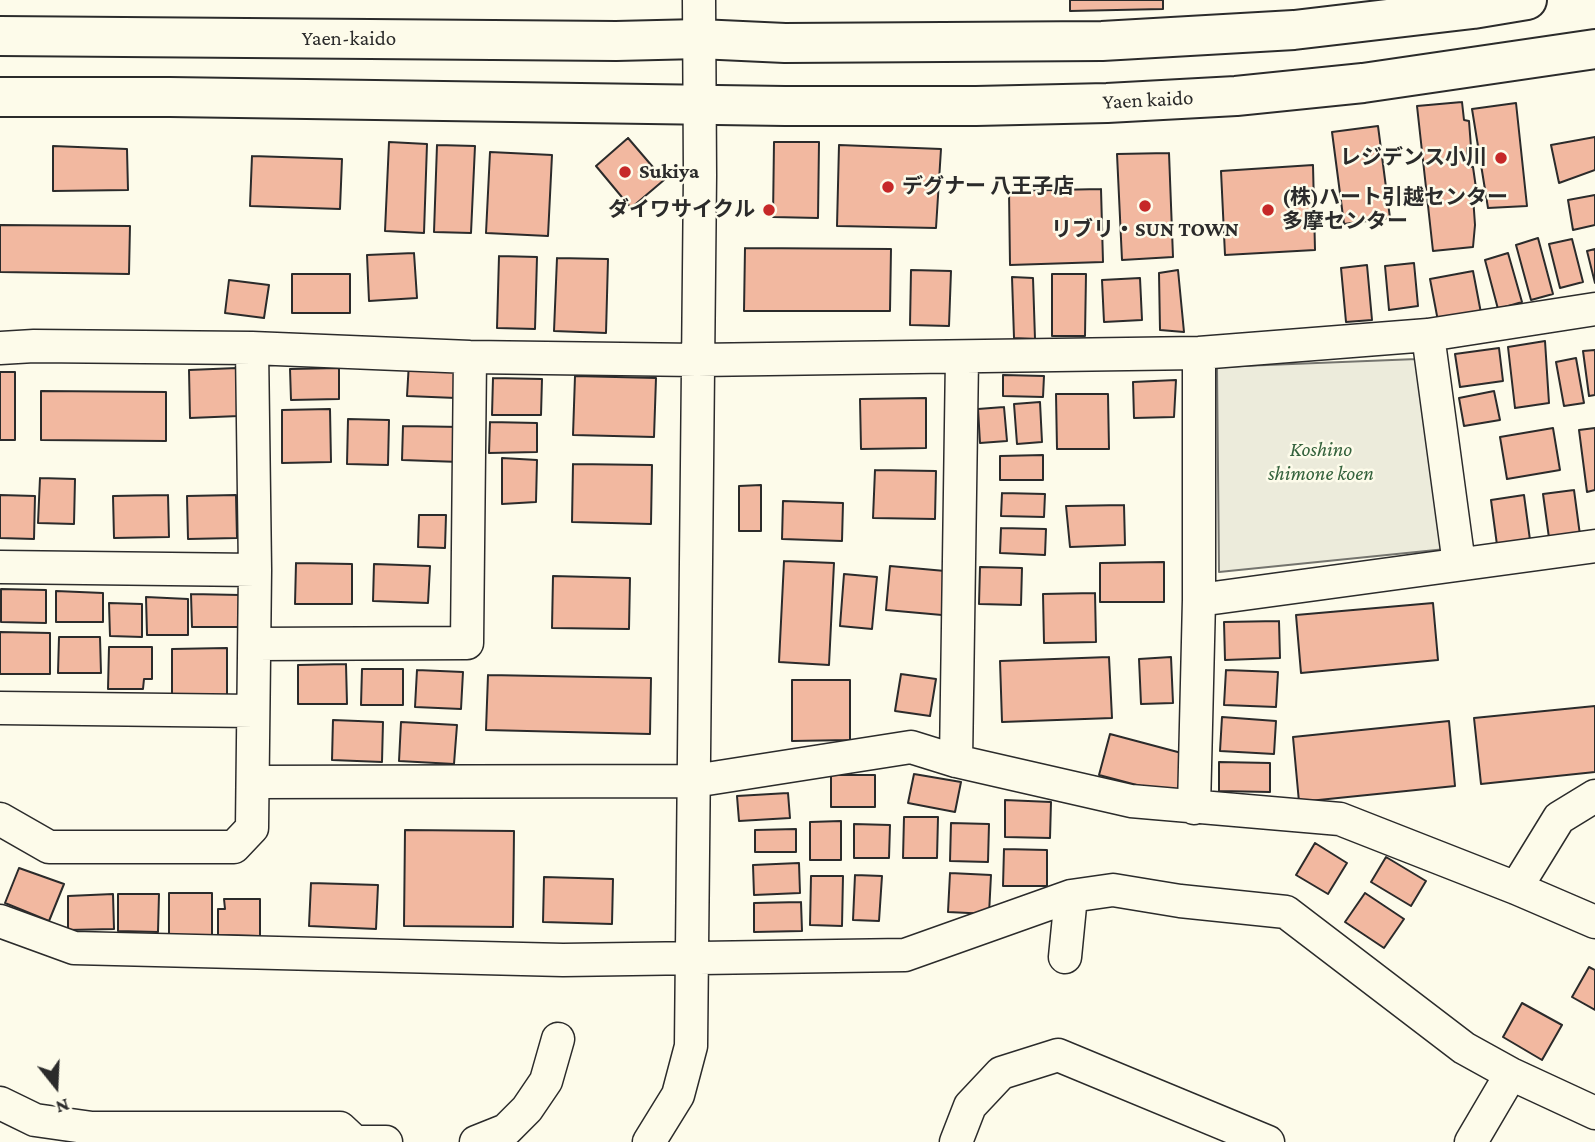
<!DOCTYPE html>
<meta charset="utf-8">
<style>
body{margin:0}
#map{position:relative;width:1595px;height:1142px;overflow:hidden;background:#fdfbea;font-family:"Crimson Pro",serif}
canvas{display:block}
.north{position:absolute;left:21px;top:1051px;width:70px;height:70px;-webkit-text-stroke:5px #fdfbea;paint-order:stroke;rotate:162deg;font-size:19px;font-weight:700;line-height:28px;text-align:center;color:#2b2b2b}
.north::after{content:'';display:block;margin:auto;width:24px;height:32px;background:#2b2b2b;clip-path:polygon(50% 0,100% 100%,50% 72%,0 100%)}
</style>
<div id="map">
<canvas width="1595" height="1142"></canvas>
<div class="north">N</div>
</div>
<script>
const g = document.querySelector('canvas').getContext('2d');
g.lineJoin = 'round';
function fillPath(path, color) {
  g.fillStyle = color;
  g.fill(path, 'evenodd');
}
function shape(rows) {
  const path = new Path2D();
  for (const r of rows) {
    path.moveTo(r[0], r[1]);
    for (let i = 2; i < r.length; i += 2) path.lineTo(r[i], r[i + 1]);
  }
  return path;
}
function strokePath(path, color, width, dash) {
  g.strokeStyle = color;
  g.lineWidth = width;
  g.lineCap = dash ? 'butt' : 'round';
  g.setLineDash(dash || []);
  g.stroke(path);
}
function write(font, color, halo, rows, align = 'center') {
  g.font = font + ' "Crimson Pro","Noto Sans JP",serif';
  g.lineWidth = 5;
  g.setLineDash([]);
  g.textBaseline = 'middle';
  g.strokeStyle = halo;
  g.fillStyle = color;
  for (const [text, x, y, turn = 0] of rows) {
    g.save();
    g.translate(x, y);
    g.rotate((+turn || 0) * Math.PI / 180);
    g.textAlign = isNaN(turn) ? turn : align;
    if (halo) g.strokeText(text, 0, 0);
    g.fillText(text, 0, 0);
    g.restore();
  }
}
const green = shape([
 [1417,359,1446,549,1219,572,1217,367,1417,359]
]);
const building = shape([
 [1070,0,1163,0,1163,9,1070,11,1070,0],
 [1462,102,1464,120,1469,121,1471,147,1467,148,1468,166,1473,167,1477,195,1473,196,1475,225,1473,247,1433,251,1417,106,1462,102],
 [1516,103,1527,206,1488,208,1472,109,1516,103],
 [1378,126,1390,218,1344,224,1332,132,1378,126],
 [1595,137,1595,170,1559,183,1551,145,1595,137],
 [628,138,664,180,631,208,596,166,628,138],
 [389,142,427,144,424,233,385,231,389,142],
 [774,142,819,142,818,218,773,217,774,142],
 [437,145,475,146,471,233,434,232,437,145],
 [839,145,941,149,936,228,837,226,839,145],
 [53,146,127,149,128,190,53,191,53,146],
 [490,152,552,155,548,236,486,233,490,152],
 [1169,153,1173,257,1122,260,1117,154,1169,153],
 [252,156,342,159,340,209,250,206,252,156],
 [1313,165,1315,250,1225,255,1221,171,1313,165],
 [1101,189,1103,262,1010,265,1009,191,1101,189],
 [1595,195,1595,225,1573,230,1568,200,1595,195],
 [0,225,130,226,129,274,0,272,0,225],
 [1538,238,1553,294,1531,300,1516,245,1538,238],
 [1572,239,1583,282,1560,288,1549,244,1572,239],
 [745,248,891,249,890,311,744,311,745,248],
 [1595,249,1595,283,1587,251,1595,249],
 [414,253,417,298,369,301,367,255,414,253],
 [1508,253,1522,302,1498,309,1485,260,1508,253],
 [499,256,537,257,535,329,497,328,499,256],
 [557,258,608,259,606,333,554,331,557,258],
 [1414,263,1418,306,1389,310,1385,266,1414,263],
 [1367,265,1372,320,1346,322,1341,268,1367,265],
 [911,270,951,271,949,326,910,325,911,270],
 [1178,270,1184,332,1160,330,1159,273,1178,270],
 [1473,271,1481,313,1438,321,1430,279,1473,271],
 [292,274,350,274,350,313,292,313,292,274],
 [1052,274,1086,274,1085,336,1052,336,1052,274],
 [1012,277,1033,278,1035,339,1014,338,1012,277],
 [1140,278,1142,320,1104,322,1102,280,1140,278],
 [229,280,269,285,264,318,225,313,229,280],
 [1545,341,1549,403,1515,408,1508,347,1545,341],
 [1499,348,1503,381,1460,387,1455,354,1499,348],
 [1595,350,1595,395,1589,396,1583,351,1595,350],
 [1576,358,1584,403,1564,406,1556,362,1576,358],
 [409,362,457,363,456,398,407,396,409,362],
 [237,368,239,416,190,418,189,370,237,368],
 [339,368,339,399,291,400,290,369,339,368],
 [0,372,15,372,15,440,0,440,0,372],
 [1003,375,1044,376,1043,397,1003,396,1003,375],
 [575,376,656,378,654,437,573,435,575,376],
 [493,378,542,379,541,415,492,415,493,378],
 [1176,380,1174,417,1134,418,1133,382,1176,380],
 [41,391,166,392,166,441,41,440,41,391],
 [1494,391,1500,420,1464,426,1459,398,1494,391],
 [1056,394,1108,394,1109,449,1057,449,1056,394],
 [926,398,926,448,861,449,860,399,926,398],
 [1040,402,1042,442,1017,444,1014,404,1040,402],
 [1004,407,1007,441,980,443,978,409,1004,407],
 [330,409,331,462,282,463,282,410,330,409],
 [348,419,389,420,388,465,347,464,348,419],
 [490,422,537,423,537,452,489,453,490,422],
 [403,426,461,427,460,462,402,460,403,426],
 [1553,428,1560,470,1507,479,1500,437,1553,428],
 [1595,428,1595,490,1587,492,1579,430,1595,428],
 [1043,455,1043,480,1000,480,1000,456,1043,455],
 [502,458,537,460,536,502,502,504,502,458],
 [573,464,652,465,651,524,572,522,573,464],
 [875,470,936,471,935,519,873,518,875,470],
 [40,478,75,479,74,524,38,523,40,478],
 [761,485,761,531,739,531,739,486,761,485],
 [1574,490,1580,535,1549,538,1543,494,1574,490],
 [1002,493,1045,494,1044,517,1001,516,1002,493],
 [0,495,35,496,34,539,0,538,0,495],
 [168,495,169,537,114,538,113,496,168,495],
 [236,495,237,538,188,539,187,496,236,495],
 [1524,495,1530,540,1497,545,1491,500,1524,495],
 [783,501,843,503,842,541,782,539,783,501],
 [1124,505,1125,545,1070,547,1066,506,1124,505],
 [419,515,446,515,445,548,418,547,419,515],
 [1001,528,1046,529,1045,555,1000,553,1001,528],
 [784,561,834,563,829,665,779,662,784,561],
 [1164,562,1164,602,1100,602,1100,563,1164,562],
 [296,563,352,564,352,604,295,604,296,563],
 [374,564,430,566,428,603,373,601,374,564],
 [890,566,945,571,942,615,886,610,890,566],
 [980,567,1022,568,1021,605,979,604,980,567],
 [844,574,877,577,872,629,840,626,844,574],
 [553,576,630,578,629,629,552,628,553,576],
 [1,589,46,590,46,623,1,622,1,589],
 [56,591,103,593,103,622,56,622,56,591],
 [1095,593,1096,642,1044,643,1043,594,1095,593],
 [191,594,240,595,239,627,192,627,191,594],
 [146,597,188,599,188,635,147,635,146,597],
 [109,603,142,604,142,637,110,636,109,603],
 [1433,603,1438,660,1301,673,1296,615,1433,603],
 [1279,621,1280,658,1225,660,1224,622,1279,621],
 [0,632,50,633,50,674,0,674,0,632],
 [59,637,100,637,101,673,58,673,59,637],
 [109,647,152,647,152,679,144,679,143,689,108,689,109,647],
 [227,648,227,695,172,695,172,649,227,648],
 [1109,657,1112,718,1002,722,1000,661,1109,657],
 [1171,657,1173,703,1141,704,1139,659,1171,657],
 [346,664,347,704,298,704,298,665,346,664],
 [362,669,403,669,403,705,361,705,362,669],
 [417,670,463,672,461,709,415,707,417,670],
 [1226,670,1278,672,1276,707,1224,705,1226,670],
 [901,674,936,679,930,716,895,711,901,674],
 [488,675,651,678,650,734,486,730,488,675],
 [792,680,850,680,850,740,792,741,792,680],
 [1595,706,1595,772,1481,784,1474,718,1595,706],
 [1222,717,1276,721,1274,754,1220,751,1222,717],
 [333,720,383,722,382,762,332,760,333,720],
 [1449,721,1455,786,1299,802,1293,737,1449,721],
 [401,722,457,725,454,764,399,761,401,722],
 [1110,734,1189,755,1178,796,1099,775,1110,734],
 [1219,762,1270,763,1270,792,1219,791,1219,762],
 [914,774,961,782,955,812,908,803,914,774],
 [831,775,875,775,875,807,831,807,831,775],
 [788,793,790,818,739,821,737,796,788,793],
 [1005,800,1051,802,1050,838,1005,837,1005,800],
 [904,817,938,817,937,858,903,858,904,817],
 [841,821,841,860,810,860,810,822,841,821],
 [951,823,989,824,988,862,950,861,951,823],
 [854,824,890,825,889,858,854,858,854,824],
 [796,829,796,852,755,852,755,830,796,829],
 [405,830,514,831,513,927,404,926,405,830],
 [1315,843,1347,863,1328,894,1296,875,1315,843],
 [1004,849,1047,850,1047,886,1003,886,1004,849],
 [1386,857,1426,881,1411,906,1371,882,1386,857],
 [799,863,800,893,754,895,753,865,799,863],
 [19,868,64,884,49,921,5,903,19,868],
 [950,873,991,875,989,914,948,912,950,873],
 [855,875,882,876,879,921,853,920,855,875],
 [811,876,843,876,842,926,810,925,811,876],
 [544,877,613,879,612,924,543,922,544,877],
 [311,883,378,885,376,929,309,926,311,883],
 [169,893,212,893,212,937,169,936,169,893],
 [1365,893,1404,919,1384,948,1345,922,1365,893],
 [113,894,114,929,68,930,68,896,113,894],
 [118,894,159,894,158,932,118,931,118,894],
 [224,899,260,899,260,936,218,935,218,909,225,909,224,899],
 [801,902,802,931,754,932,754,903,801,902],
 [1589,967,1595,970,1595,1010,1572,997,1589,967],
 [1522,1003,1562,1025,1542,1060,1503,1037,1522,1003]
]);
const minor = shape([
 [1428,335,1459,564],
 [0,348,34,346,252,348,470,357,697,360,1199,353,1428,335,1595,309],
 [0,567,255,570],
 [1199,600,1595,546],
 [255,644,467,643,470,357],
 [0,708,253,711],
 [956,761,962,358],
 [254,782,694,781,911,747,956,761,1131,801,1340,819,1516,888,1595,922],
 [1194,808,1199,600,1199,353],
 [0,819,49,847,234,847,252,828,255,570,252,348],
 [1516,888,1559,818,1595,796],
 [0,921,74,948,563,960,905,955,1071,896,1113,890,1180,901,1286,912,1464,1048,1511,1074,1595,1113],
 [1065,957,1071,896],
 [0,1103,35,1120,92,1128,340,1128,355,1142],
 [355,1142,386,1142],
 [476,1142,506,1130,527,1109,546,1081,558,1039],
 [649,1142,678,1095,691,1046,700,175,699,0],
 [956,1142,970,1106,1001,1073,1058,1055,1268,1142],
 [1471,1142,1511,1074]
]);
const major = shape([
 [0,36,616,41,699,39,785,43,1102,41,1294,30,1473,9,1527,0],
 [0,97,170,97,785,106,976,106,1107,103,1236,96,1363,83,1595,49]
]);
const markers = [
 [1501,158,7,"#c62828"],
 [625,172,7,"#c62828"],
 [888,187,7,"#c62828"],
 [1145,206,7,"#c62828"],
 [769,210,7,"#c62828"],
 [1268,210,7,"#c62828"]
];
const streetNames = [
 ["Yaen-kaido",349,39],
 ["Yaen kaido",1148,100,-3]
];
const poiNames = [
 ["レジデンス小川",1487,158,"right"],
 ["Sukiya",639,172],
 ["デグナー 八王子店",902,187],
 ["(株)ハート引越センター",1282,198],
 ["多摩センター",1282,222],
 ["ダイワサイクル",755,210,"right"],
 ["リブリ・SUN TOWN",1145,230,"center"]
];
const parkNames = [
 ["Koshino",1321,450],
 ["shimone koen",1321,474]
];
fillPath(green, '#ecebdb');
strokePath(green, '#74746e', 2);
fillPath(building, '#f2b8a0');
strokePath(building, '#2b2b2b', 2);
strokePath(minor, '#2b2b2b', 35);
strokePath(major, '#2b2b2b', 42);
strokePath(minor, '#fdfbea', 32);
strokePath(major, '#fdfbea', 38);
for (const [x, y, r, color] of markers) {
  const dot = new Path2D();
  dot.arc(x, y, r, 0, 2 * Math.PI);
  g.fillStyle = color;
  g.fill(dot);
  strokePath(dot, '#fdfbea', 2.5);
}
write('21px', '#2b2b2b', '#fdfbea', streetNames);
write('bold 21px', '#2b2b2b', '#fdfbea', poiNames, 'left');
write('italic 21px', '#34623c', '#fdfbea', parkNames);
</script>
